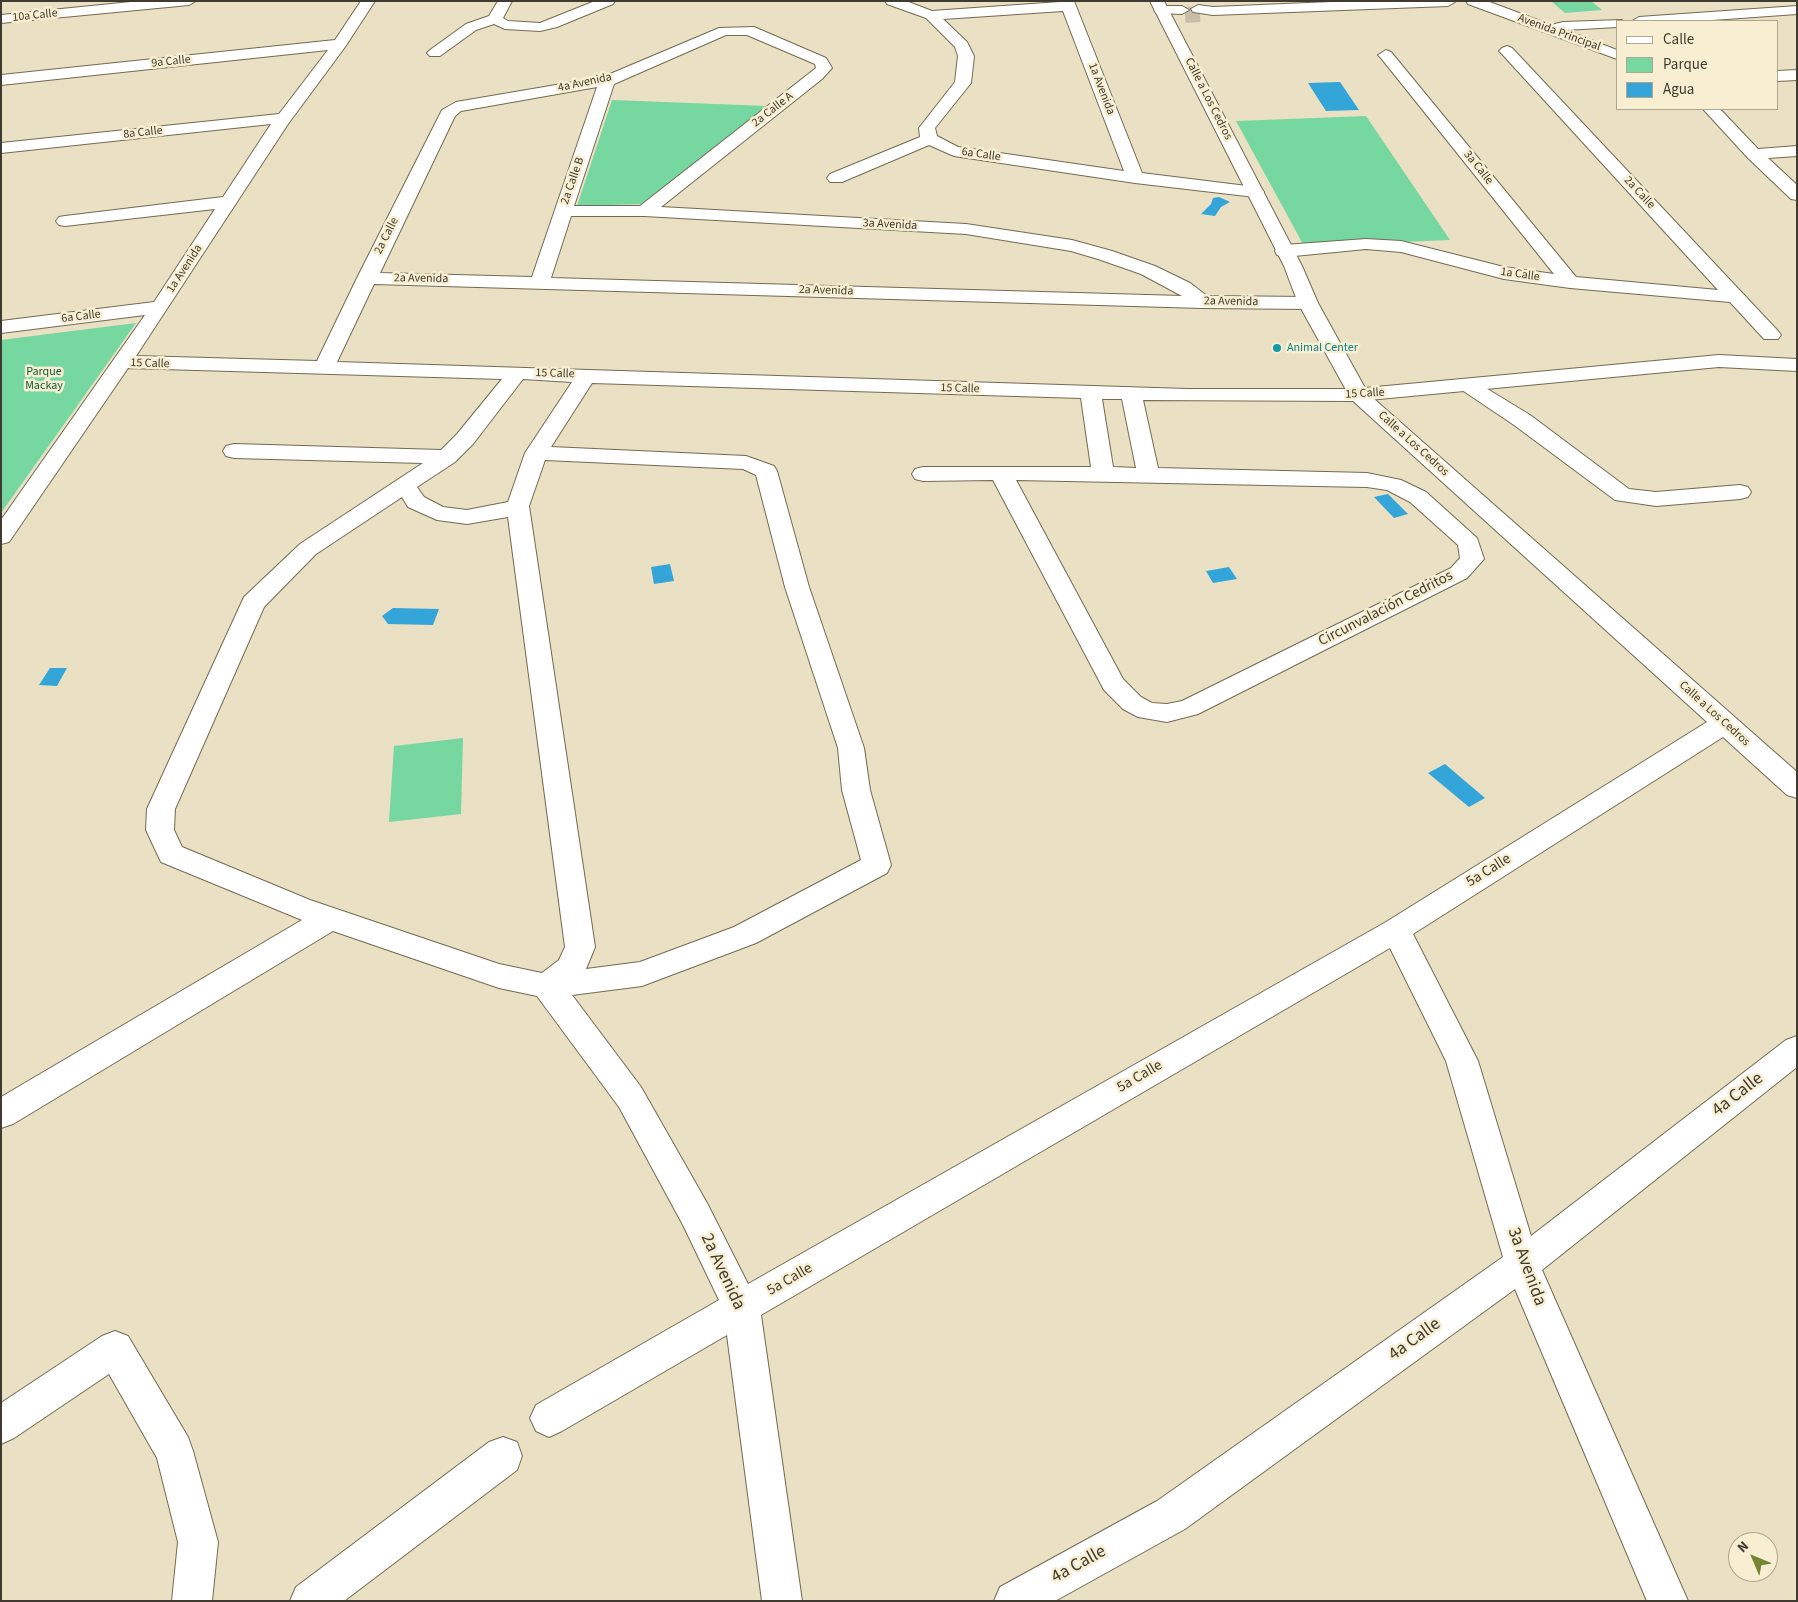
<!DOCTYPE html>
<meta charset="utf-8">
<style>
body{margin:0}
#map{position:relative;width:1798px;height:1602px;overflow:hidden;background:#eae0c4;font-family:"Source Sans 3",sans-serif}
canvas{display:block}
.frame{position:absolute;inset:0;border:2px solid #3f3b30;pointer-events:none}
.legend{position:absolute;left:1616px;top:20px;width:162px;height:90px;box-sizing:border-box;background:#f8eed1;border:1px solid #aea691;margin:0;padding:6px 9px;list-style:none;font-size:15px;color:#3f3b30}
.legend li{display:flex;align-items:center;gap:10px;height:25px}
.legend b{width:25px;border:1px solid #aea691}
.north{position:absolute;left:1728px;top:1532px;width:50px;height:50px;box-sizing:border-box;background:#f8eed1;border:1px solid #aea691;border-radius:50%;rotate:315deg;font-size:14px;font-weight:700;line-height:20px;text-align:center;color:#3f3b30}
.north::after{content:'';display:block;margin:auto;width:18px;height:22px;background:#758535;clip-path:polygon(50% 0,100% 100%,50% 72%,0 100%)}
</style>
<div id="map">
<canvas width="1798" height="1602"></canvas>
<div class="frame"></div>
<ul class="legend">
<li><b style="height:6px;background:#fff"></b>Calle</li>
<li><b style="height:14px;background:#77d7a1"></b>Parque</li>
<li><b style="height:14px;background:#34a5d9"></b>Agua</li>
</ul>
<div class="north">N</div>
</div>
<script>
const g = document.querySelector('canvas').getContext('2d');
g.lineJoin = 'round';
function fillPath(path, color) {
  g.fillStyle = color;
  g.fill(path, 'evenodd');
}
function shape(rows) {
  const path = new Path2D();
  for (const r of rows) {
    path.moveTo(r[0], r[1]);
    for (let i = 2; i < r.length; i += 2) path.lineTo(r[i], r[i + 1]);
  }
  return path;
}
function strokePath(path, color, width, dash) {
  g.strokeStyle = color;
  g.lineWidth = width;
  g.lineCap = dash ? 'butt' : 'round';
  g.setLineDash(dash || []);
  g.stroke(path);
}
function write(font, color, halo, rows, align = 'center') {
  g.font = font + ' "Source Sans 3",sans-serif';
  g.lineWidth = 5;
  g.setLineDash([]);
  g.textBaseline = 'middle';
  g.strokeStyle = halo;
  g.fillStyle = color;
  for (const [text, x, y, turn = 0] of rows) {
    g.save();
    g.translate(x, y);
    g.rotate((+turn || 0) * Math.PI / 180);
    g.textAlign = isNaN(turn) ? turn : align;
    if (halo) g.strokeText(text, 0, 0);
    g.fillText(text, 0, 0);
    g.restore();
  }
}
const green = shape([
 [1551,1,1591,1,1602,10,1565,13],
 [612,100,767,106,643,204,577,206],
 [1366,116,1450,240,1304,246,1236,121],
 [136,323,1,513,1,340],
 [463,738,461,814,389,822,394,746]
]);
const water = shape([
 [1340,82,1359,110,1326,111,1308,83],
 [1219,197,1230,202,1221,207,1215,216,1201,214,1211,204,1213,198],
 [1388,494,1408,514,1394,518,1374,497],
 [670,564,674,581,654,584,651,567],
 [1229,567,1237,579,1213,583,1206,571],
 [393,608,439,609,433,625,388,624,382,616],
 [50,668,67,668,57,686,39,685],
 [1445,764,1485,798,1469,807,1428,773]
]);
const minorTunnel = shape([
 [1185,15,1200,14]
]);
const minor = shape([
 [141,1,196,1,189,5,1,23,1,15,141,1],
 [361,1,375,1,345,47,288,124,136,356,317,361,357,278,442,110,456,102,603,77,719,28,754,27,826,58,832,68,822,79,661,207,966,224,1072,240,1112,251,1155,266,1190,283,1207,296,1308,297,1315,299,1318,303,1315,307,1308,309,1202,308,374,284,337,362,1187,389,1358,389,1365,391,1797,772,1797,798,1787,795,1723,737,1413,934,1478,1061,1531,1236,1786,1040,1797,1036,1797,1067,1542,1270,1688,1601,1647,1601,1515,1289,1185,1529,1055,1601,994,1601,1000,1587,1157,1501,1503,1257,1446,1061,1390,948,761,1315,802,1601,762,1601,727,1335,562,1431,549,1437,536,1431,530,1418,536,1405,719,1300,683,1225,619,1107,537,996,499,988,333,931,13,1124,1,1128,1,1097,302,920,161,862,146,830,147,809,244,597,300,544,423,463,234,458,226,456,223,451,226,446,234,444,441,450,457,434,502,379,128,368,9,542,1,544,1,520,145,315,1,333,1,321,154,302,215,209,65,226,59,225,56,221,59,217,65,216,223,197,271,124,1,153,1,143,279,114,328,50,1,85,1,75,335,40,361,1],
 [726,35,747,35,815,64,816,68,640,206,574,206,614,84,726,35],
 [597,87,532,277,380,273,455,116,461,111,597,87],
 [571,216,644,216,966,234,1071,251,1098,259,1141,274,1182,296,551,278,571,216],
 [523,379,572,382,525,453,508,502,467,510,443,507,424,497,417,487,455,462,473,444,523,379],
 [592,383,1081,398,1091,467,923,467,915,469,912,474,915,479,923,481,993,480,1104,690,1123,709,1138,717,1167,722,1198,714,1467,578,1484,559,1477,538,1426,492,1401,480,1367,473,1158,468,1143,400,1353,401,1707,722,1386,922,748,1284,707,1203,641,1087,572,995,642,986,756,943,887,873,891,865,870,790,864,748,809,587,777,471,774,466,746,456,551,447,592,383],
 [1102,399,1122,399,1136,468,1113,467,1102,399],
 [545,460,743,469,756,475,785,587,838,748,842,790,861,860,734,927,640,962,586,969,595,947,529,506,545,460],
 [1016,480,1367,487,1387,490,1410,502,1458,545,1460,558,1451,568,1182,701,1167,704,1152,703,1141,697,1123,679,1016,480],
 [402,497,408,507,437,520,467,524,508,517,565,947,559,960,542,973,499,964,310,900,182,847,174,830,175,809,264,607,316,554,402,497],
 [498,1,512,1,503,18,508,21,540,23,595,1,615,1,613,4,557,27,540,31,505,29,494,24,476,30,440,56,430,56,427,53,430,50,466,24,489,16,498,1],
 [885,1,906,1,932,11,1074,1,1142,173,1255,187,1261,188,1264,192,1261,196,1255,197,1135,183,954,156,929,145,842,182,830,182,827,178,830,174,920,137,919,128,955,82,958,56,955,47,926,18,887,4,885,1],
 [1063,11,1124,171,958,147,937,136,935,128,971,83,974,56,967,42,943,19,1063,11],
 [1355,1,1455,2,1448,6,1213,15,1193,12,1191,9,1198,5,1213,7,1355,1],
 [1466,1,1487,1,1551,25,1563,22,1622,20,1617,21,1617,27,1565,30,1617,50,1617,59,1468,4,1466,1],
 [1161,6,1182,6,1189,10,1182,14,1156,13,1154,10,1161,6],
 [1797,6,1797,14,1698,21,1632,21,1639,17,1797,6],
 [1507,46,1512,48,1778,331,1781,335,1778,339,1764,339,1730,302,1570,288,1504,279,1401,252,1366,249,1284,257,1277,255,1275,251,1277,247,1284,245,1366,239,1401,241,1504,267,1554,274,1381,58,1378,55,1386,50,1391,52,1576,277,1718,290,1502,54,1499,51,1502,48,1507,46],
 [1797,70,1797,80,1777,81,1777,71,1797,70],
 [1703,109,1720,109,1758,149,1797,146,1797,156,1768,158,1797,185,1797,200,1791,199,1748,158,1703,109],
 [1469,380,1476,382,1530,415,1629,489,1656,492,1740,485,1748,487,1751,492,1748,497,1740,499,1656,506,1615,500,1514,425,1462,390,1459,386,1462,382,1469,380],
 [115,1331,128,1336,188,1437,193,1451,218,1542,212,1601,172,1601,178,1542,157,1458,109,1374,14,1438,1,1444,1,1403,102,1336,115,1331],
 [503,1437,517,1442,522,1456,517,1470,344,1601,290,1601,296,1587,489,1442,503,1437]
]);
const tertiary = shape([
 [1150,1,1164,1,1302,266,1318,303,1365,388,1719,355,1797,359,1797,371,1719,367,1358,401,1351,399,1298,303,1284,266,1150,1]
]);
const markers = [
 [1277,348,5,"#0f9aa8"]
];
const farStreetnames = [
 ["10a Calle",35,16,-6],
 ["Avenida Principal",1559,33,20],
 ["9a Calle",171,62,-6],
 ["4a Avenida",585,83,-12],
 ["1a Avenida",1101,89,69],
 ["Calle a Los Cedros",1208,99,63],
 ["2a Calle A",773,110,-38],
 ["8a Calle",143,133,-6],
 ["6a Calle",981,155,8],
 ["3a Calle",1478,168,51],
 ["2a Calle B",573,181,-71],
 ["2a Calle",1639,193,47],
 ["3a Avenida",890,225,3],
 ["2a Calle",387,236,-63],
 ["1a Avenida",185,269,-57],
 ["1a Calle",1520,275,8],
 ["2a Avenida",421,279,1],
 ["2a Avenida",826,291,2],
 ["2a Avenida",1231,302,1],
 ["6a Calle",81,317,-7],
 ["15 Calle",150,364,2],
 ["15 Calle",555,374,2],
 ["15 Calle",960,389,2],
 ["15 Calle",1365,394,-3],
 ["Calle a Los Cedros",1413,444,42],
 ["Calle a Los Cedros",1714,714,42]
];
const farCulturenames = [
 ["Animal Center",1287,348]
];
const farParknames = [
 ["Parque",44,372],
 ["Mackay",44,386]
];
const streetNames = [
 ["Circunvalación Cedritos",1386,609,-27],
 ["5a Calle",1489,871,-32],
 ["5a Calle",1140,1077,-30],
 ["5a Calle",790,1280,-30]
];
const nearStreetnames = [
 ["4a Calle",1738,1095,-38],
 ["3a Avenida",1526,1267,70],
 ["2a Avenida",722,1272,65],
 ["4a Calle",1415,1340,-36],
 ["4a Calle",1079,1565,-29]
];
fillPath(green, '#77d7a1');
fillPath(water, '#34a5d9');
strokePath(minorTunnel, '#c8bfa6', 16, [16, 8]);
strokePath(minor, '#736a51', 2);
strokePath(tertiary, '#736a51', 2);
fillPath(minor, '#fff');
fillPath(tertiary, '#fff');
for (const [x, y, r, color] of markers) {
  const dot = new Path2D();
  dot.arc(x, y, r, 0, 2 * Math.PI);
  g.fillStyle = color;
  g.fill(dot);
  strokePath(dot, '#f8eed1', 2);
}
write('12px', '#3f3b30', '#f8eed1', farStreetnames);
write('12px', '#0d838f', '#f8eed1', farCulturenames, 'left');
write('12px', '#105d3a', '#f8eed1', farParknames);
write('15px', '#3f3b30', '#f8eed1', streetNames);
write('18px', '#3f3b30', '#f8eed1', nearStreetnames);
</script>
